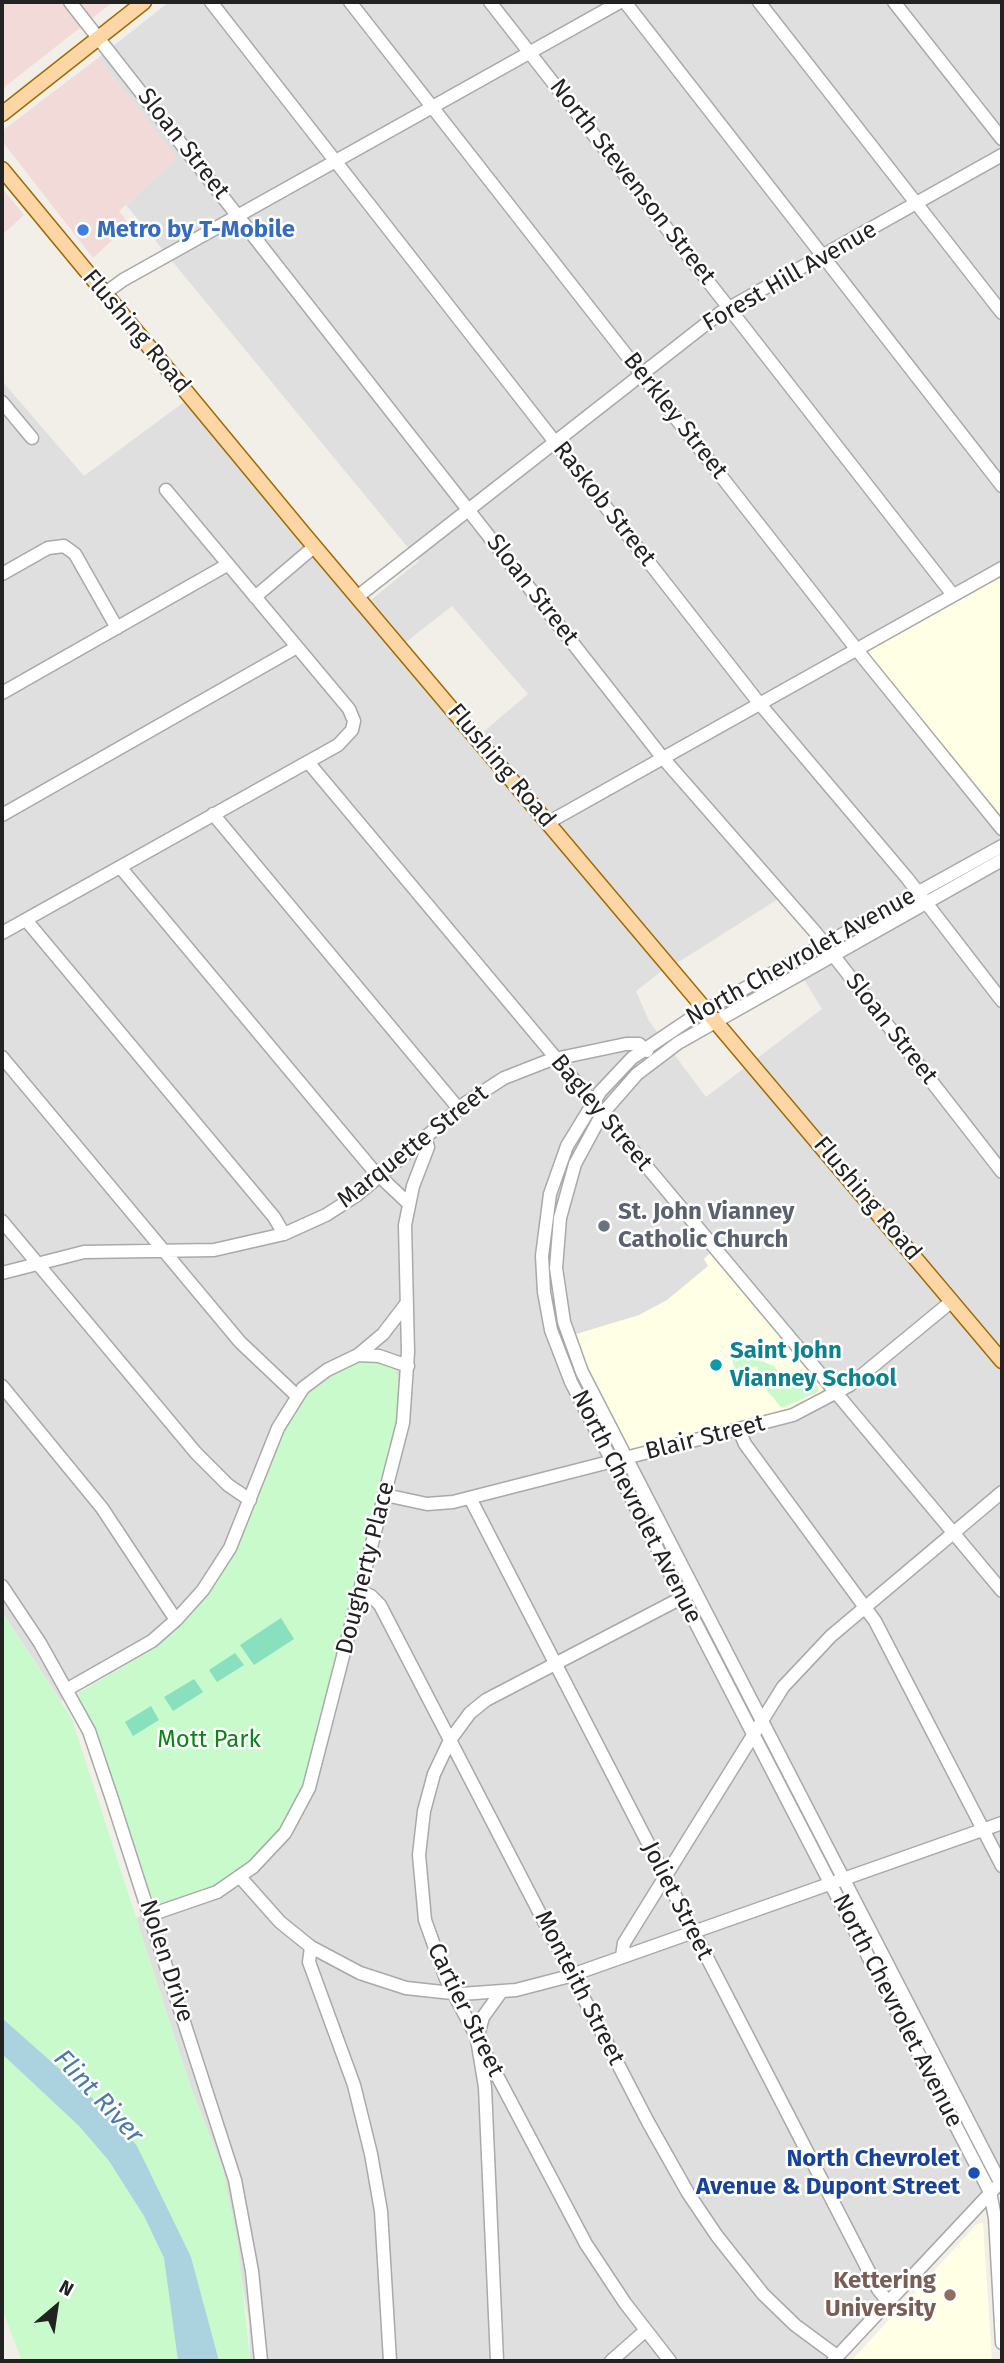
<!DOCTYPE html>
<style>
body{margin:0}
#map{position:relative;width:1004px;height:2363px;overflow:hidden;background:#f2efe9;font-family:"Fira Sans",sans-serif}
canvas{display:block}
.frame{position:absolute;inset:0;border:4px solid #222;pointer-events:none}
.north{position:absolute;left:21px;top:2272px;width:70px;height:70px;-webkit-text-stroke:5px #fff;paint-order:stroke;rotate:29deg;font-size:19px;font-weight:700;line-height:28px;text-align:center;color:#222}
.north::after{content:'';display:block;margin:auto;width:24px;height:32px;background:#222;clip-path:polygon(50% 0,100% 100%,50% 72%,0 100%)}
</style>
<div id="map">
<canvas width="1004" height="2363"></canvas>
<div class="frame"></div>
<div class="north">N</div>
</div>
<script>
const g = document.querySelector('canvas').getContext('2d');
g.lineJoin = 'round';
function fillPath(path, color) {
  g.fillStyle = color;
  g.fill(path, 'evenodd');
}
function shape(rows) {
  const path = new Path2D();
  for (const r of rows) {
    path.moveTo(r[0], r[1]);
    for (let i = 2; i < r.length; i += 2) path.lineTo(r[i], r[i + 1]);
  }
  return path;
}
function strokePath(path, color, width, dash) {
  g.strokeStyle = color;
  g.lineWidth = width;
  g.lineCap = dash ? 'butt' : 'round';
  g.setLineDash(dash || []);
  g.stroke(path);
}
function write(font, color, halo, rows, align = 'center') {
  g.font = font + ' "Fira Sans",sans-serif';
  g.lineWidth = 5;
  g.setLineDash([]);
  g.textBaseline = 'middle';
  g.strokeStyle = halo;
  g.fillStyle = color;
  for (const [text, x, y, turn = 0] of rows) {
    g.save();
    g.translate(x, y);
    g.rotate((+turn || 0) * Math.PI / 180);
    g.textAlign = isNaN(turn) ? turn : align;
    if (halo) g.strokeText(text, 0, 0);
    g.fillText(text, 0, 0);
    g.restore();
  }
}
const residential = shape([
 [169,2,1002,2,1002,561,847,647,1002,834,1002,842,829,938,789,892,677,963,481,734,528,694,452,606,406,642,371,600,419,561,126,205,176,158,98,58],
 [2,381,84,476,184,402,666,968,636,991,649,1021,706,1097,822,1009,803,978,1002,868,1002,2172,826,2361,250,2361,249,2322,223,2169,190,2085,136,1918,162,1906,277,1445,240,1540,222,1575,181,1624,149,1651,61,1701,2,1612]
]);
const commercial = shape([
 [2,2,113,2,2,89],
 [98,58,177,158,119,211,129,224,93,258,2,141,2,131],
 [2,188,24,215,2,235]
]);
const education = shape([
 [1002,573,1002,821,868,654,871,647],
 [711,1252,824,1388,824,1392,806,1404,774,1416,632,1450,627,1447,586,1367,573,1335,639,1315,667,1300,708,1266,704,1259],
 [983,2223,992,2361,851,2361,977,2224]
]);
const park = shape([
 [747,1348,759,1360,774,1366,784,1379,792,1378,802,1369,818,1387,818,1392,782,1408,763,1386,757,1367,735,1369,730,1353],
 [372,1360,393,1368,398,1375,399,1413,306,1783,277,1835,246,1868,209,1888,155,1906,104,1755,77,1694,149,1651,181,1624,206,1596,240,1540,287,1420,300,1401,334,1372,354,1362],
 [2,1612,72,1719,190,2085,223,2169,238,2244,250,2361,219,2361,191,2257,107,2111,2,2018],
 [2,2054,79,2126,109,2161,144,2216,164,2258,178,2361,22,2361,2,2309]
]);
const pitch = shape([
 [281,1618,294,1639,254,1665,240,1645],
 [235,1653,244,1665,217,1682,209,1670],
 [194,1679,203,1692,173,1711,164,1697],
 [151,1706,159,1720,133,1736,125,1722]
]);
const water = shape([
 [2,2018,107,2111,137,2146,191,2257,219,2361,178,2361,164,2258,144,2216,109,2161,79,2126,2,2054]
]);
const minor = shape([
 [70,2,662,757,816,933,1002,1172],
 [211,2,759,703,907,878,1002,1001],
 [350,2,865,660,1002,829],
 [490,2,953,595],
 [625,2,1002,486],
 [759,2,1002,313],
 [894,2,1002,139],
 [104,294,123,280,620,2],
 [2,402,32,438],
 [2,574,48,548,64,546,75,554,117,628],
 [255,597,315,546],
 [357,597,720,313,1002,155],
 [2,693,227,565],
 [308,762,1002,1591],
 [213,814,459,1109],
 [2,815,297,647],
 [549,822,1002,568],
 [1002,846,693,1017,632,1058,600,1092,567,1146,550,1194,542,1256,544,1292,551,1330,571,1382,990,2192,995,2218,1002,2343],
 [1002,860,678,1043,637,1074,602,1114,575,1164,560,1218,556,1268,564,1322,582,1372,1002,2186],
 [120,867,373,1170,408,1203],
 [26,920,274,1217,284,1234],
 [2,933,338,745,352,730,354,721,349,709,166,490],
 [2,1057,240,1342,297,1396],
 [2,1221,196,1453,228,1485,250,1500],
 [2,1273,84,1252,214,1250,284,1234,326,1215,357,1195,467,1102,504,1078,550,1060,626,1044,639,1044,647,1051],
 [358,1355,383,1334,406,1304],
 [2,1386,102,1508,176,1620],
 [739,1430,745,1444,875,1621,1002,1866],
 [385,1495,427,1504,453,1502,793,1415,850,1385,952,1301],
 [470,1498,878,2289,888,2302],
 [2,1586,40,1643,89,1731,111,1796,235,2180,252,2271,261,2361],
 [360,1591,371,1596,380,1605,648,2122,688,2193,717,2236,763,2294,795,2325,837,2356],
 [66,1690,152,1641,176,1620,203,1590,230,1548,278,1428,303,1388,327,1370,358,1355,379,1356,408,1366],
 [240,1877,280,1922,311,1947,309,1962,354,2085,371,2154,381,2211,390,2361],
 [150,1915,217,1892,253,1867,285,1833,309,1788,403,1423,408,1352,405,1225,413,1186,428,1147,425,1138],
 [311,1947,360,1973,406,1988,461,1994,516,1990,566,1977,1002,1823],
 [622,1956,624,1943,783,1687,831,1636,1002,1492],
 [497,2361,485,2087,477,2039,483,2017,501,1992],
 [611,2361,645,2331],
 [670,2361,625,2303,586,2244,446,1979,425,1920,419,1855,424,1811,434,1774,450,1740,470,1713,486,1700,689,1594],
 [833,2361,995,2188]
]);
const major = shape([
 [2,114,144,2],
 [2,169,303,533,1002,1361]
]);
const markers = [
 [83,230,7,"#3f7fe0"],
 [604,1226,7,"#6b7280"],
 [716,1365,7,"#0f9aa8"],
 [974,2173,7,"#1a4fb4"],
 [950,2295,7,"#8d6e63"]
];
const streetNames = [
 ["Sloan Street",183,144,52],
 ["North Stevenson Street",632,182,52],
 ["Forest Hill Avenue",790,277,-30],
 ["Flushing Road",136,332,50],
 ["Berkley Street",675,416,52],
 ["Raskob Street",604,504,52],
 ["Sloan Street",532,590,52],
 ["Flushing Road",501,766,50],
 ["North Chevrolet Avenue",801,957,-29],
 ["Sloan Street",891,1029,52],
 ["Bagley Street",601,1113,50],
 ["Marquette Street",413,1147,-38],
 ["Flushing Road",867,1199,50],
 ["Blair Street",705,1438,-14],
 ["North Chevrolet Avenue",636,1507,63],
 ["Dougherty Place",366,1568,-76],
 ["Joliet Street",677,1901,63],
 ["Nolen Drive",166,1961,72],
 ["Monteith Street",579,1988,63],
 ["Cartier Street",465,2010,64],
 ["North Chevrolet Avenue",897,2011,63]
];
const shopNames = [
 ["Metro by T-Mobile",97,230]
];
const worshipNames = [
 ["St. John Vianney",618,1212],
 ["Catholic Church",618,1240]
];
const cultureNames = [
 ["Saint John",730,1351],
 ["Vianney School",730,1379]
];
const parkNames = [
 ["Mott Park",209,1740]
];
const transitNames = [
 ["North Chevrolet",960,2159],
 ["Avenue & Dupont Street",960,2187]
];
const educationNames = [
 ["Kettering",936,2281],
 ["University",936,2309]
];
const waterNames = [
 ["Flint River",98,2097,47]
];
fillPath(residential, '#e0dfdf');
fillPath(commercial, '#f2dad9');
fillPath(education, '#ffffe5');
fillPath(park, '#c8facc');
fillPath(pitch, '#88e0be');
fillPath(water, '#aad3df');
strokePath(minor, '#a9a9a9', 15);
strokePath(major, '#a06b00', 17);
strokePath(minor, '#fff', 12);
strokePath(major, '#fcd6a4', 14);
for (const [x, y, r, color] of markers) {
  const dot = new Path2D();
  dot.arc(x, y, r, 0, 2 * Math.PI);
  g.fillStyle = color;
  g.fill(dot);
  strokePath(dot, '#fff', 2.5);
}
write('24px', '#222', '#fff', streetNames);
write('bold 24px', '#366cbe', '#fff', shopNames, 'left');
write('bold 24px', '#5b616d', '#fff', worshipNames, 'left');
write('bold 24px', '#0d838f', '#fff', cultureNames, 'left');
write('24px', '#0c8416', '#fff', parkNames);
write('bold 24px', '#164399', '#fff', transitNames, 'right');
write('bold 24px', '#785e54', '#fff', educationNames, 'right');
write('italic 26px', '#4a7aab', '#fff', waterNames);
</script>
